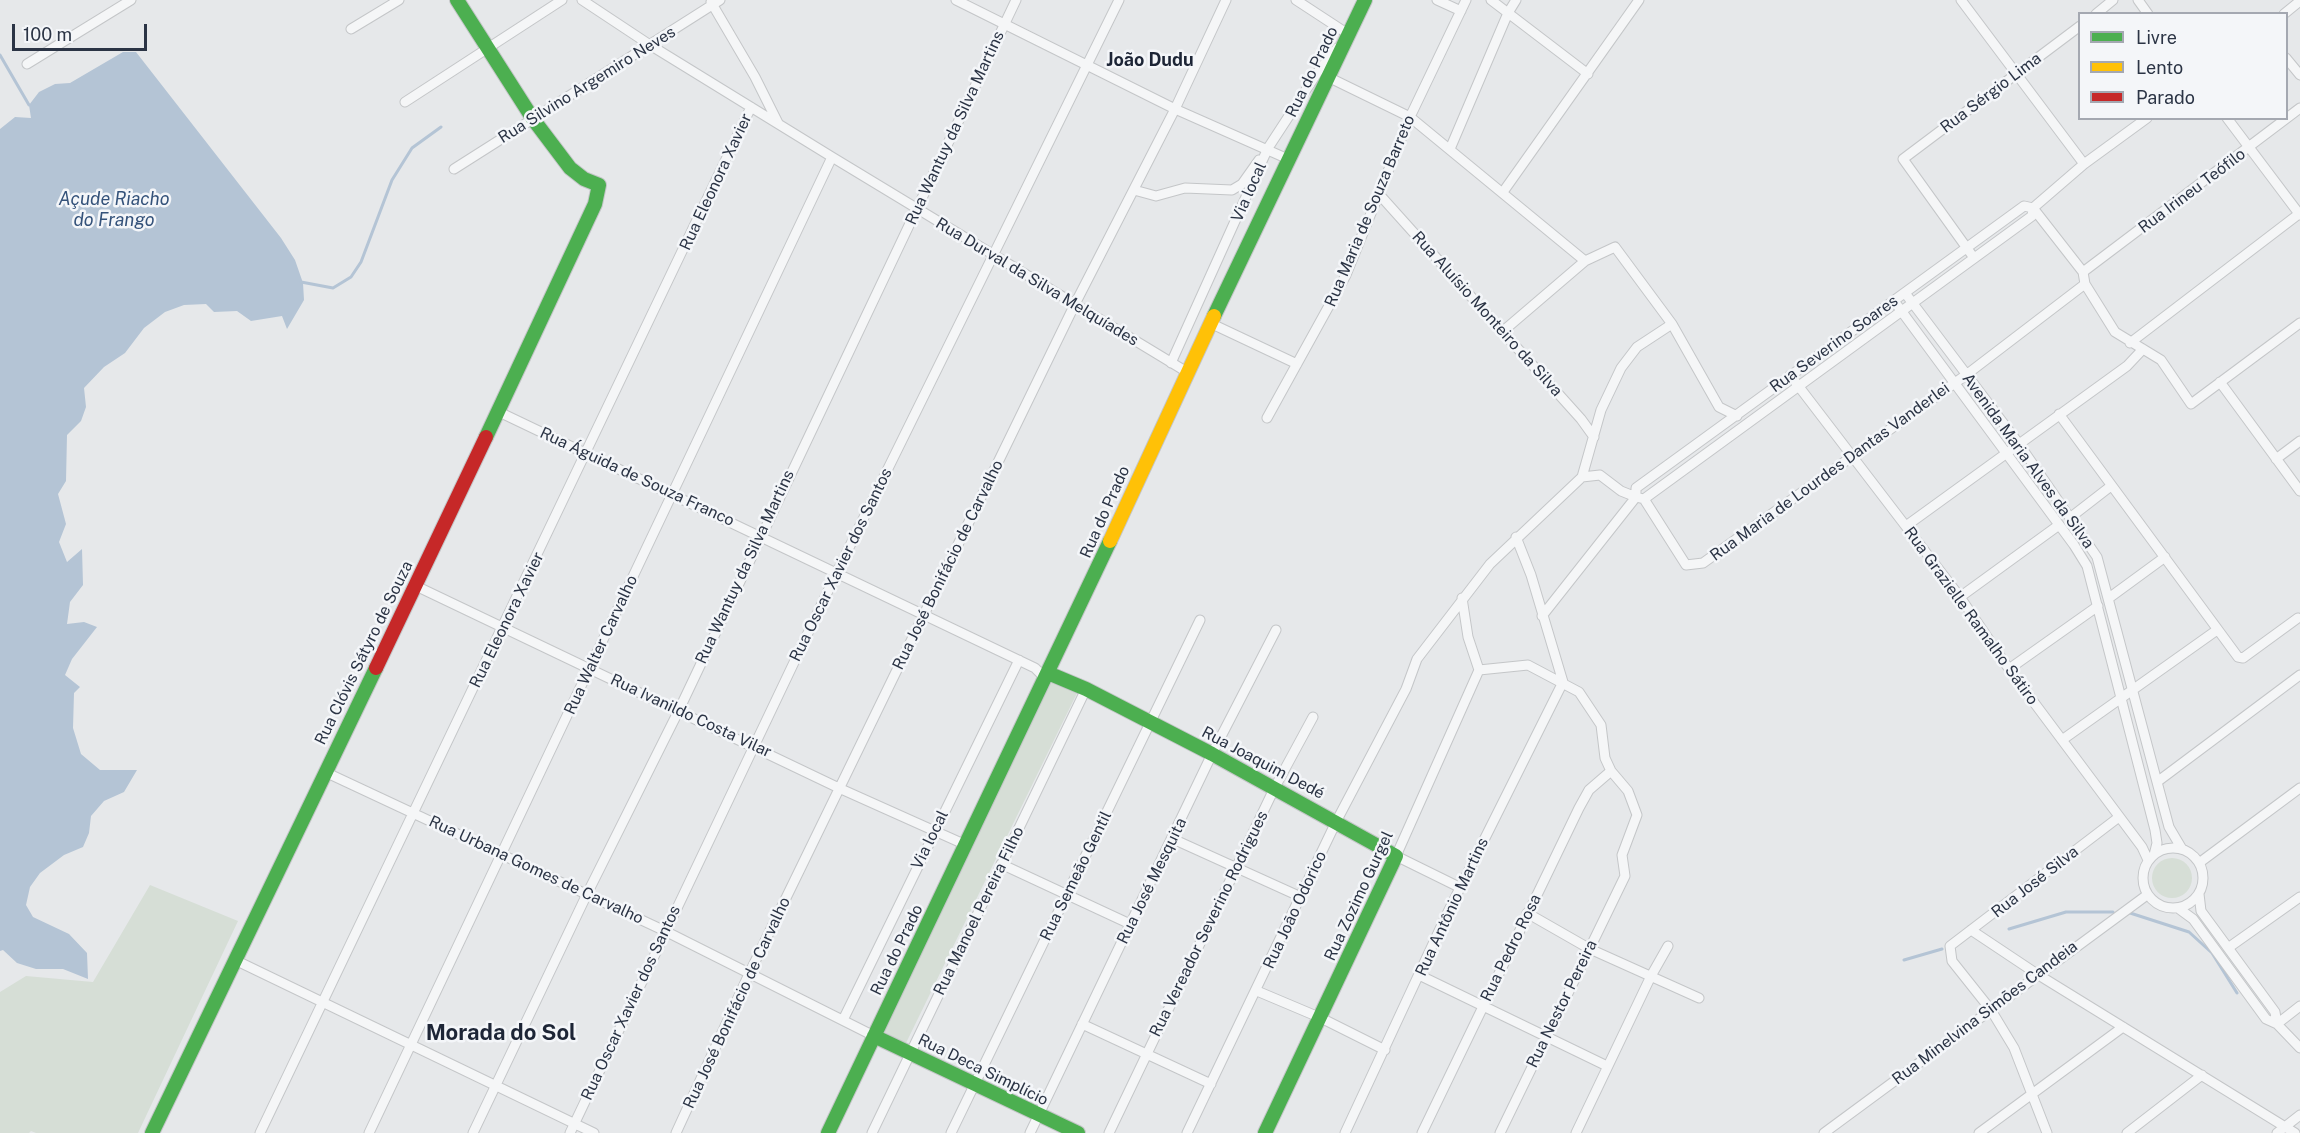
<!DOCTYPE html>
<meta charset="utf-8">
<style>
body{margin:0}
#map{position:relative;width:2300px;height:1133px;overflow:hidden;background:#e6e8ea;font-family:"Public Sans",sans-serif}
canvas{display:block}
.legend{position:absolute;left:2078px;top:12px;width:210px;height:108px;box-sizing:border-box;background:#f4f6f9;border:2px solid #a4a8b1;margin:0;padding:8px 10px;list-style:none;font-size:18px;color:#2b3445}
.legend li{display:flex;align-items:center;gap:12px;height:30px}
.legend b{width:30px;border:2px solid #a4a8b1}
.scale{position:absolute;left:12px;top:24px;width:135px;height:27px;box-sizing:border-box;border:3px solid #2b3445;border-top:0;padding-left:8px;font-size:18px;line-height:21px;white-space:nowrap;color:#2b3445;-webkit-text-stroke:4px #f4f6f9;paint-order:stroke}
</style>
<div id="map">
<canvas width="2300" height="1133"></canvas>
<ul class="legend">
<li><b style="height:8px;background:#4caf50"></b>Livre</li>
<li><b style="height:8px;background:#ffc107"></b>Lento</li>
<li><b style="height:8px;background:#c62828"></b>Parado</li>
</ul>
<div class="scale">100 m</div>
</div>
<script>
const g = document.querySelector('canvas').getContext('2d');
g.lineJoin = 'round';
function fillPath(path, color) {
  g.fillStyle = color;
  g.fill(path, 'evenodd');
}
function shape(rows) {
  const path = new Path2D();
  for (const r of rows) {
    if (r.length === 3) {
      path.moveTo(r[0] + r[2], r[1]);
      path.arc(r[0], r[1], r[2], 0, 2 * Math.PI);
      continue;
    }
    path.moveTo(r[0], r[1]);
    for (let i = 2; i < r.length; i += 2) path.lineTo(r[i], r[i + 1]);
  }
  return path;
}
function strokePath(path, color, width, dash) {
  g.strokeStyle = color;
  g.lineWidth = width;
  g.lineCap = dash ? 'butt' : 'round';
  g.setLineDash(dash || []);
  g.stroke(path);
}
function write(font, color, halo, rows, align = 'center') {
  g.font = font + ' "Public Sans",sans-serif';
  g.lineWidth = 5;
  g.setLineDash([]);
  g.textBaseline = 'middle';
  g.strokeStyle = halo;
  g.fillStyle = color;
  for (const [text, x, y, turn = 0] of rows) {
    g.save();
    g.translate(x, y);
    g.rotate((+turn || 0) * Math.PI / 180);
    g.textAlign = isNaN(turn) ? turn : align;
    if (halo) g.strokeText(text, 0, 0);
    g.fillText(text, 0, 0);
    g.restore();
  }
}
const green = shape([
 [1052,681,1077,693,906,1043,882,1031],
 [2172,878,20],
 [150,885,238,921,138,1133,36,1133,31,1131,29,1133,0,1133,0,992,26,976,93,982]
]);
const water = shape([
 [123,52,136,52,281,238,295,260,303,283,304,300,287,329,282,316,251,321,237,311,214,312,206,304,184,305,165,312,144,328,125,353,104,367,84,388,86,407,81,421,67,435,66,481,58,494,66,524,59,542,67,562,82,549,83,585,70,602,67,624,84,622,97,627,72,659,65,675,80,687,74,693,73,728,81,754,100,770,137,770,124,792,104,801,91,816,89,833,83,847,64,855,40,873,30,887,26,905,33,917,69,934,87,953,88,979,63,969,36,969,17,963,3,950,0,951,0,129,15,117,31,118,29,105,39,92,55,84,70,83]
]);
const stream = shape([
 [0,55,29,105],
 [301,282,333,288,351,277,361,262,392,180,412,148,441,127],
 [2127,912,2189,932,2212,953,2237,993],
 [2009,929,2066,912,2113,912],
 [1904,960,1942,949]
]);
const street = shape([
 [582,0,650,45,832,157,1187,372],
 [956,0,1175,109,1288,159],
 [1296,0,1348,34,1346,37],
 [1437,0,1461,11],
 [1491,0,1588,74],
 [1961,0,2084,164],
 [2138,0,2148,14],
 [711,2,755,77,778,123],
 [2096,14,2113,0],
 [2284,14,2300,1],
 [351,29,399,0],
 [2286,58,2300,75],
 [27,64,131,0],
 [1328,77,1410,117,1585,261],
 [405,102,562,0],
 [2227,118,2300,215],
 [1450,149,1508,13,1516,0],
 [454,169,720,0],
 [1134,190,1156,196,1185,188,1232,190,1242,184,1259,160],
 [1503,192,1639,0],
 [1378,193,1581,419,1594,437],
 [2033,208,2083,272,2085,284,2115,332,2161,360,2191,404,2300,323],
 [1974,258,1903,159,2080,26],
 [2083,272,2300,108],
 [1905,293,2019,444,2097,557,2169,827,2182,849],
 [1894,301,2074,545,2087,566,2155,830,2157,843,2154,855],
 [1210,323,1297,364],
 [1502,332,1585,261,1615,247,1672,324,1719,407,1737,416],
 [2130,343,2300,213],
 [1171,363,1268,148,1317,73,1337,48],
 [1790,375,1960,597,2009,669,2142,847,2148,860],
 [2220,382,2300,491],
 [497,411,1035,668,1041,674,1043,683],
 [2059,414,2238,657,2243,658,2298,618],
 [1267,418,1346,275,1410,117,1466,0],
 [2276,459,2300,441],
 [1644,499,2032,216,2033,208,2084,164,2147,118],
 [1644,499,1686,565,1703,563,1966,375,2085,284],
 [1644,499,1636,497,1636,488,2024,206,2033,208],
 [2071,517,2111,486],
 [1906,526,2127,366,2143,349],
 [416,586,841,789,966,845],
 [1960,597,2059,525],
 [1462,598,1468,637,1479,670],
 [2109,598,2165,557],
 [1542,616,1636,497,1621,491,1600,475,1582,477],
 [2009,669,2098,606],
 [1479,670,1528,665,1579,692,1601,725,1605,758,1611,771,1628,791,1637,815,1622,855,1625,876,1500,1133],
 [2062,740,2217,630],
 [325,772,665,931,874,1036],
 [2157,782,2300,675],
 [1173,839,1301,897],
 [2173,878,30],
 [2199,863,2300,788],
 [1001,864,1130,924],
 [1459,887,1396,856,1479,670],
 [2199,894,2201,911,2275,1012,2277,1024],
 [2178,908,2193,919,2266,1019,2277,1024,2300,1048],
 [1527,913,1590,949,1699,998],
 [1971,930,2037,974,2295,1133],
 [2228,948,2300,897],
 [235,960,594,1133],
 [1419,975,1607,1066],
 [1257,991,1321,1018,1385,1050],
 [843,1020,1019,660],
 [1082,1024,1211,1084],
 [2277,1024,2300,1006],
 [260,1133,751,107],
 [369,1133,832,157],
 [473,1133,587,894,679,710,1016,0],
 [570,1133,837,572,1119,0],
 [676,1133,749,974,1075,304,1175,109,1226,0],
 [872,1133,1086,689],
 [951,1133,1200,620],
 [1030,1133,1212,754,1276,630],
 [1109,1133,1274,789,1313,717],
 [1187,1133,1336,822,1406,689,1417,659,1490,564,1582,477,1601,410,1621,368,1637,347,1672,324],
 [1345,1133,1446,916,1563,682,1531,575,1516,537],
 [1422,1133,1579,808,1589,790,1611,771],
 [1576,1133,1651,976,1668,946],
 [1824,1133,2147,895],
 [1979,1133,2123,1027],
 [2047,1133,2014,1048,1991,1010,1952,961,1950,946,2119,817],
 [2127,1133,2202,1075],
 [2277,1133,2300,1115]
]);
const fast = shape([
 [457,0,533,119,570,168,584,179,599,185,595,204,486,437],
 [1214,316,1365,0],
 [1048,673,1086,689,1212,754,1396,856,1265,1133],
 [874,1036,1078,1133],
 [152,1133,376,668],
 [828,1133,1110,541]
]);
const slow = shape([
 [1110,541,1214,316]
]);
const jam = shape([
 [376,668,486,437]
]);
const streetNames = [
 ["Rua do Prado",1312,72,-64],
 ["Rua Silvino Argemiro Neves",587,85,-32],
 ["Rua Sérgio Lima",1991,93,-37],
 ["Rua Wantuy da Silva Martins",955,128,-65],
 ["Rua Eleonora Xavier",716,182,-65],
 ["Rua Irineu Teófilo",2192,191,-37],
 ["Via local",1249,192,-66],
 ["Rua Maria de Souza Barreto",1370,211,-67],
 ["Rua Durval da Silva Melquíades",1037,282,31],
 ["Rua Aluísio Monteiro da Silva",1487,314,48],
 ["Rua Severino Soares",1834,344,-36],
 ["Avenida Maria Alves da Silva",2028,461,54],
 ["Rua Maria de Lourdes Dantas Vanderlei",1830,472,-36],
 ["Rua Águida de Souza Franco",637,477,25],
 ["Rua do Prado",1105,512,-66],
 ["Rua Oscar Xavier dos Santos",841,565,-64],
 ["Rua José Bonifácio de Carvalho",948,565,-64],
 ["Rua Wantuy da Silva Martins",745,567,-65],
 ["Rua Grazielle Ramalho Sátiro",1971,616,54],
 ["Rua Eleonora Xavier",507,620,-64],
 ["Rua Walter Carvalho",601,645,-65],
 ["Rua Clóvis Sátyro de Souza",364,653,-64],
 ["Rua Ivanildo Costa Vilar",691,716,25],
 ["Rua Joaquim Dedé",1263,763,28],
 ["Via local",930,840,-64],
 ["Rua Urbana Gomes de Carvalho",536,870,25],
 ["Rua Semeão Gentil",1076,876,-64],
 ["Rua José Mesquita",1152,881,-64],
 ["Rua José Silva",2035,882,-38],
 ["Rua Zozimo Gurgel",1359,896,-65],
 ["Rua Antônio Martins",1452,907,-65],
 ["Rua João Odorico",1295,910,-65],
 ["Rua Manoel Pereira Filho",979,911,-64],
 ["Rua Vereador Severino Rodrigues",1209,924,-64],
 ["Rua Pedro Rosa",1511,948,-64],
 ["Rua do Prado",897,950,-64],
 ["Rua Oscar Xavier dos Santos",631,1003,-65],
 ["Rua José Bonifácio de Carvalho",737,1003,-65],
 ["Rua Nestor Pereira",1562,1004,-64],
 ["Rua Minelvina Simões Candeia",1985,1013,-37],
 ["Rua Deca Simplício",983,1070,26]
];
const neighbourhoodNames = [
 ["João Dudu",1150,60]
];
const waterNames = [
 ["Açude Riacho",114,199],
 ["do Frango",114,220]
];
const districtNames = [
 ["Morada do Sol",501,1033]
];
fillPath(green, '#d6ded6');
fillPath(water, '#b4c4d5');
strokePath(stream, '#b4c4d5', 3);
strokePath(street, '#c4c6c8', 11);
strokePath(fast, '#c4c6c8', 16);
strokePath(slow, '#c4c6c8', 16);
strokePath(jam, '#c4c6c8', 16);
strokePath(street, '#f5f6f7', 9);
strokePath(fast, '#4caf50', 14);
strokePath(slow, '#ffc107', 14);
strokePath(jam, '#c62828', 14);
write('16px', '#2b3445', '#f4f6f9', streetNames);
write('bold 18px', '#1d2536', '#f4f6f9', neighbourhoodNames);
write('italic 18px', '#34527a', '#f4f6f9', waterNames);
write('bold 22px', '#1d2536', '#f4f6f9', districtNames);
</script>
